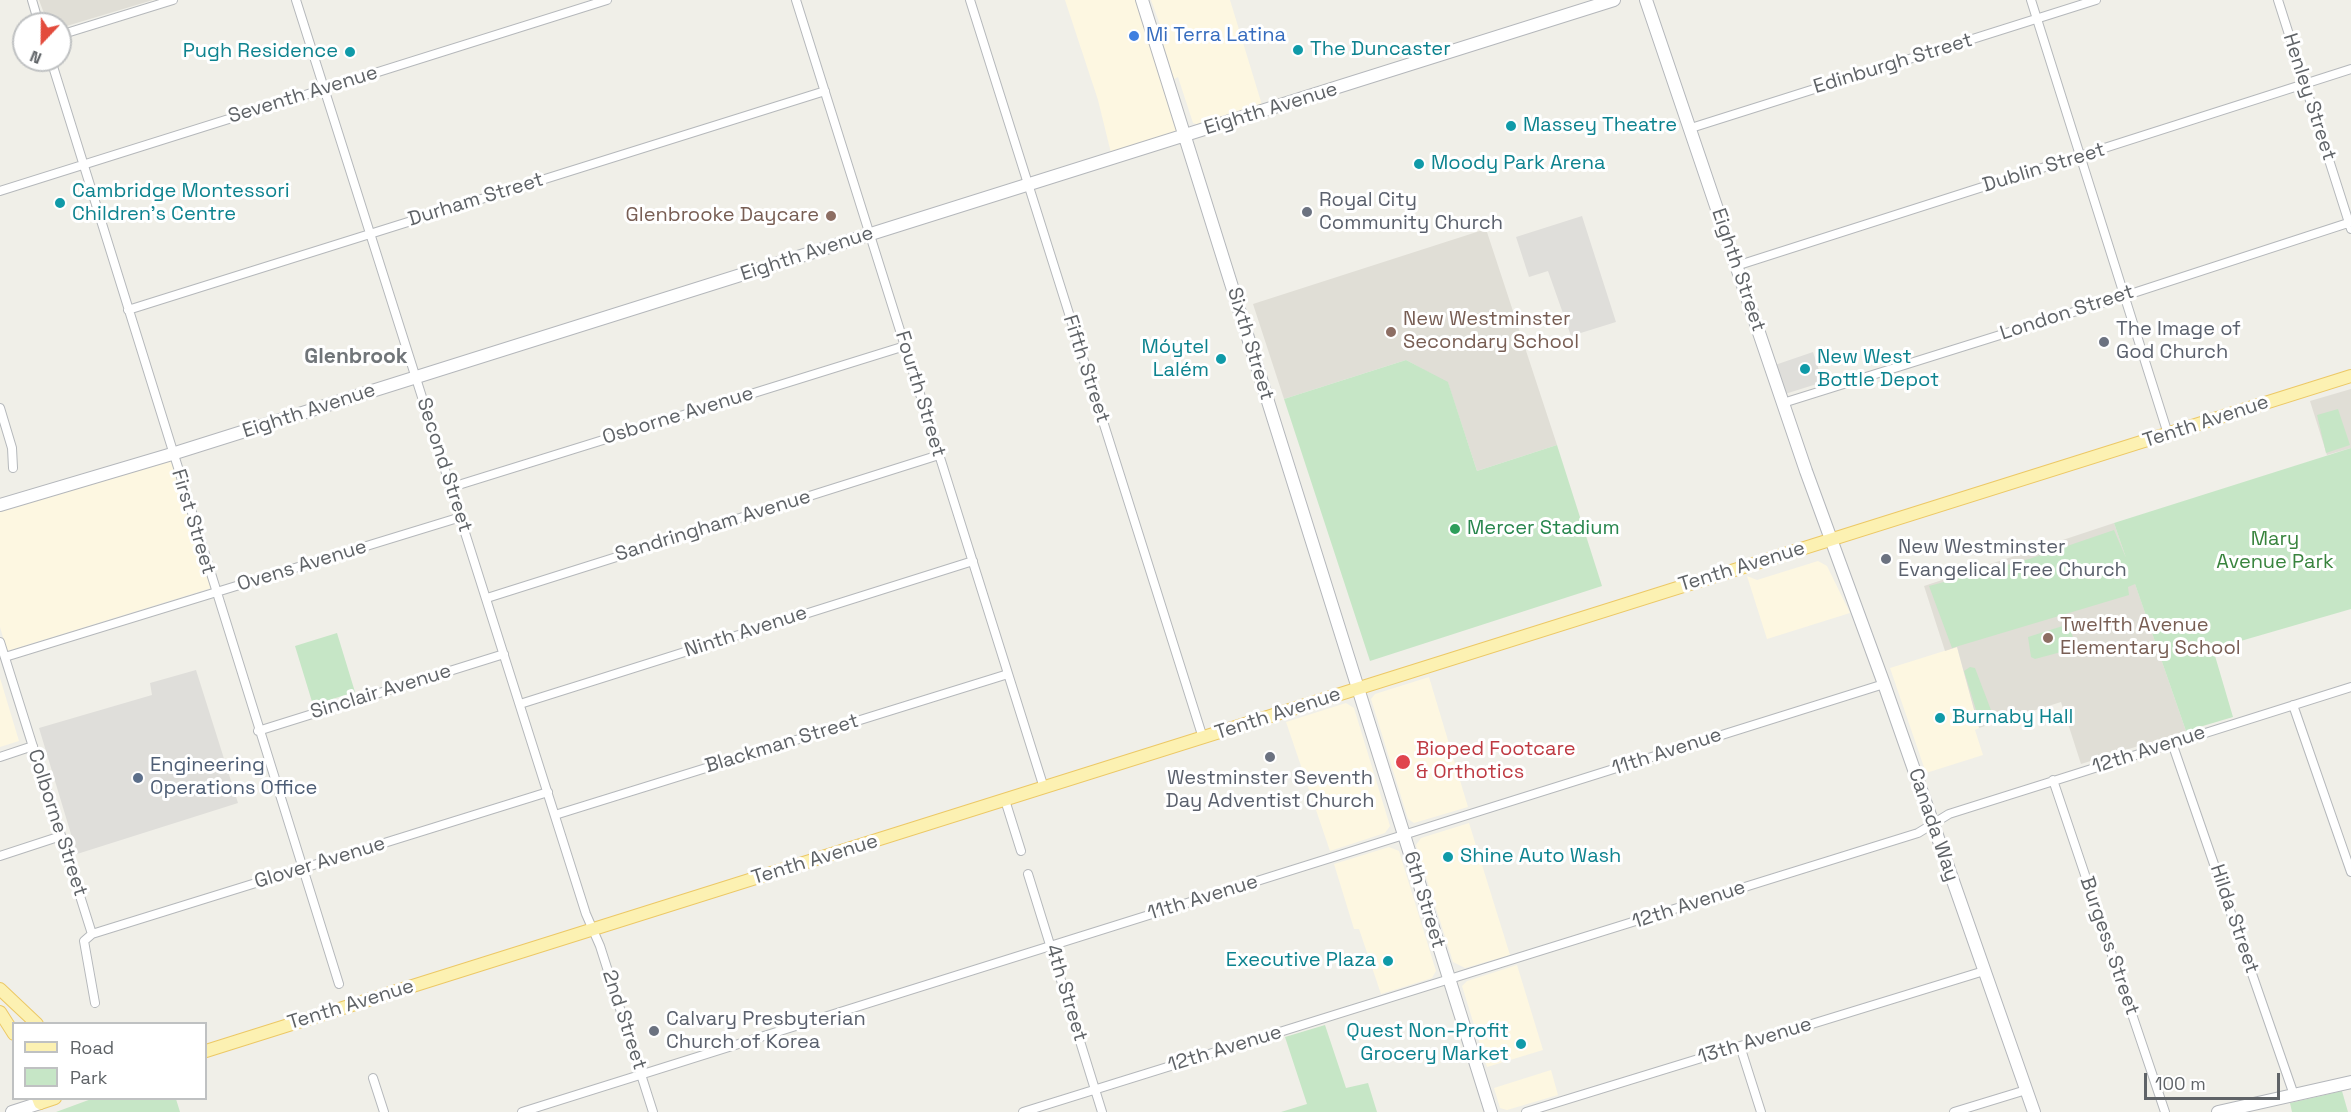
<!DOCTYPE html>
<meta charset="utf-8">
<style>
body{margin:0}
#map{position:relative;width:2351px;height:1112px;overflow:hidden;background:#f0efe8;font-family:"Space Grotesk",sans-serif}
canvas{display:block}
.legend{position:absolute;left:12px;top:1022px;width:195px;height:78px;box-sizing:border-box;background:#fff;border:2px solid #bfc1c2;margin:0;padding:8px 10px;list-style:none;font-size:18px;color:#5f6367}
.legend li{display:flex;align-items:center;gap:12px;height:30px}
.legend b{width:30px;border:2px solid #bfc1c2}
.north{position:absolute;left:12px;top:12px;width:60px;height:60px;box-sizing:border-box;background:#fff;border:2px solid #bfc1c2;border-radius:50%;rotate:202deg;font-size:16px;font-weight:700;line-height:24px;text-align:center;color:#5f6367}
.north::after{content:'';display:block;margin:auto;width:21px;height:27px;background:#e34b3c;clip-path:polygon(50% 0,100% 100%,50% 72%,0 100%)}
.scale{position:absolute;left:2144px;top:1073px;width:136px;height:27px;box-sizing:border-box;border:3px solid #5f6367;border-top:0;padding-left:8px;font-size:18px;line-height:21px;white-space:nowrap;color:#5f6367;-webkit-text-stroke:4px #fff;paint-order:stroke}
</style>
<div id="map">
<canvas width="2351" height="1112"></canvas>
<ul class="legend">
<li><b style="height:8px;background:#fcf1b2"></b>Road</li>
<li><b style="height:16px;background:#c6e6c6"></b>Park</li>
</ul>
<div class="north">N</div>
<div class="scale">100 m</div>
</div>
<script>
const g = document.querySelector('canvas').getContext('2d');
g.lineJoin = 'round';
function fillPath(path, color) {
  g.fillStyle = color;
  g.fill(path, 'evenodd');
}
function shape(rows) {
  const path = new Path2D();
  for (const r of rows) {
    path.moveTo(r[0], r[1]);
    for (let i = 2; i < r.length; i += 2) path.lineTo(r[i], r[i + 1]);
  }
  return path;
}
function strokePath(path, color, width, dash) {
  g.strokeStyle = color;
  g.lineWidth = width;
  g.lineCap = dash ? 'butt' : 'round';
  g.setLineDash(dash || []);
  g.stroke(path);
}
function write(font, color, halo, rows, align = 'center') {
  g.font = font + ' "Space Grotesk",sans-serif';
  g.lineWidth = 6;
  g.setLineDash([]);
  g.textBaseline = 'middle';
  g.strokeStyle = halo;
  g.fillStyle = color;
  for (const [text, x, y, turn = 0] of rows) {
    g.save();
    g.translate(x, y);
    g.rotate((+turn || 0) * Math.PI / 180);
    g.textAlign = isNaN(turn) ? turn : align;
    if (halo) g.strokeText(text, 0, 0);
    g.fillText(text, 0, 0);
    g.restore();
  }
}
const commercial = shape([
 [1065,0,1142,0,1185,136,1112,157,1098,100],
 [1151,0,1230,0,1262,105,1199,125,1193,123,1178,77,1174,79,1163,43,1166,41],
 [170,458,211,588,7,651,0,627,0,511],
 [1818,561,1827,566,1850,613,1767,639,1747,576,1757,580],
 [1957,647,1979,728,1975,730,1983,755,1926,773,1890,668],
 [1429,677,1468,807,1414,823,1408,819,1371,699,1375,694],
 [0,678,19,741,0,747],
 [1346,703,1354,708,1390,826,1385,833,1330,851,1286,722],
 [1469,823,1510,955,1465,968,1453,962,1416,845,1421,838],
 [1389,847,1399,851,1436,971,1432,978,1381,994,1359,929,1354,929,1334,864],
 [1517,965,1543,1050,1487,1067,1462,986,1467,981],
 [1551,1070,1558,1095,1507,1110,1500,1108,1494,1088]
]);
const industrial = shape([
 [1582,216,1616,322,1571,336,1548,271,1529,277,1516,237],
 [1813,352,1823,382,1785,394,1775,365],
 [196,670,238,803,77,854,39,728,152,695,150,683]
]);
const education = shape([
 [39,0,153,0,60,28,60,24,48,24],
 [1486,229,1557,445,1477,471,1448,383,1406,360,1284,399,1253,304],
 [2351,389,2351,448,2327,455,2310,401],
 [2114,523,2186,731,2081,764,2061,702,1979,728,1957,647,1945,651,1924,586]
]);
const green = shape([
 [1406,360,1448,382,1477,471,1557,445,1602,586,1370,661,1284,399],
 [2338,409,2350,445,2326,453,2317,415],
 [2351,448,2351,609,2213,649,2233,717,2186,731,2135,584,2128,587,2129,595,1952,648,1929,586,2029,559,2114,530,2126,558,2114,523],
 [2069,624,2076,648,2035,659,2031,657,2028,637],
 [337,633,355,692,313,705,295,646],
 [1970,667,1975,668,1994,718,1980,723,1964,671],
 [1325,1025,1346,1088,1368,1083,1377,1112,1281,1112,1307,1104,1285,1037],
 [2342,1091,2348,1112,2292,1112,2290,1103],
 [94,1098,176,1099,180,1112,56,1112]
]);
const street = shape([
 [32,0,39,24],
 [296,0,586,914,600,946,653,1112],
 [796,0,1044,788],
 [970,0,1203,738],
 [2031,0,2168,434],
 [2278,0,2351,229],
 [60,35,173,0],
 [51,60,339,984],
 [1691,128,2096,0],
 [0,191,607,0],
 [1736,266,2351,69],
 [128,310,825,91],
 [1783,403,2115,299,2351,222],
 [0,408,12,448,13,468],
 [452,487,905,346],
 [487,598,939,455],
 [0,642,92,934,84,941,95,1003],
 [5,657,461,517],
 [520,704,973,561],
 [2293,705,2351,872],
 [258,731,504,654],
 [2172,743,2294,1095],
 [0,757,33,746],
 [2053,780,2165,1112],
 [1005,800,1021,851],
 [555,815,1008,674],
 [0,856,61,836],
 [1028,874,1102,1112],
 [92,934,548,792],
 [1740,1046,1761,1112],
 [373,1078,384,1112],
 [522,1112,1884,684],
 [1023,1112,1918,833,1949,814,2351,687],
 [1526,1112,1984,971],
 [1954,1112,2026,1090]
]);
const secondary = shape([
 [1142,0,1491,1112],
 [1646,0,1806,471,1884,684,2034,1112],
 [0,505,172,454,1614,0],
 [12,1112,40,1103],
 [2218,1112,2351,1082]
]);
const primary = shape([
 [0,989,37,1024],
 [0,1012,14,1034],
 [206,1051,2351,376],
 [38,1098,40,1103,55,1098]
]);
const markers = [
 [1134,36,6,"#3f7fe0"],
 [1298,50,6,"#0f9aa8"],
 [350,52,6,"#0f9aa8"],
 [1511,126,6,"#0f9aa8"],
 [1419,164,6,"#0f9aa8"],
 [60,203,6,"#0f9aa8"],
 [1307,212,6,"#6b7280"],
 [831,216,6,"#8d6e63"],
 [1391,332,6,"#8d6e63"],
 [2104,342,6,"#6b7280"],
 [1221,359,6,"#0f9aa8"],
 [1805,369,6,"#0f9aa8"],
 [1455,529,6,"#2e9e5b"],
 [1886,559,6,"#6b7280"],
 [2048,638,6,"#8d6e63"],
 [1940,718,6,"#0f9aa8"],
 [1270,757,6,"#6b7280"],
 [1403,762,8,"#e0444e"],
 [138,778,6,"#5c6f8a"],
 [1448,857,6,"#0f9aa8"],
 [1388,961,6,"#0f9aa8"],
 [654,1031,6,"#6b7280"],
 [1521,1044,6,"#0f9aa8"]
];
const shopNames = [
 ["Mi Terra Latina",1146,36]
];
const cultureNames = [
 ["The Duncaster",1310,50],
 ["Pugh Residence",338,52,"right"],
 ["Massey Theatre",1523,126],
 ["Moody Park Arena",1431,164],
 ["Cambridge Montessori",72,192],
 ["Children’s Centre",72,215],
 ["Móytel",1209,348,"right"],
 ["Lalém",1209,371,"right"],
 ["New West",1817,358],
 ["Bottle Depot",1817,381],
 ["Burnaby Hall",1952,718],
 ["Shine Auto Wash",1460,857],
 ["Executive Plaza",1376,961,"right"],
 ["Quest Non-Profit",1509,1032,"right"],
 ["Grocery Market",1509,1055,"right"]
];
const streetNames = [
 ["Edinburgh Street",1893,64,-17],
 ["Seventh Avenue",303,95,-17],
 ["Henley Street",2309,97,72],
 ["Eighth Avenue",1271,109,-17],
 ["Dublin Street",2044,168,-17],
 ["Durham Street",476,200,-17],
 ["Eighth Avenue",807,254,-18],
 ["Eighth Street",1738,270,71],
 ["London Street",2067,313,-18],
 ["Sixth Street",1250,344,73],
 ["Fifth Street",1086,369,72],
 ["Fourth Street",920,394,73],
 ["Eighth Avenue",309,411,-18],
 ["Osborne Avenue",678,416,-17],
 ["Tenth Avenue",2206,422,-18],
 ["Second Street",444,465,72],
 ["First Street",193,522,73],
 ["Sandringham Avenue",713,526,-17],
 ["Ovens Avenue",302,566,-17],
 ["Tenth Avenue",1742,567,-17],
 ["Ninth Avenue",746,632,-18],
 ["Sinclair Avenue",381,692,-17],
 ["Tenth Avenue",1278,714,-18],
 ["Blackman Street",782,744,-17],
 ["12th Avenue",2149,750,-18],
 ["11th Avenue",1667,752,-18],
 ["Colborne Street",57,823,72],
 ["Canada Way",1933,825,71],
 ["Tenth Avenue",815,860,-17],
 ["Glover Avenue",320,863,-17],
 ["11th Avenue",1203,898,-17],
 ["6th Street",1424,900,73],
 ["12th Avenue",1689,905,-18],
 ["Hilda Street",2234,919,71],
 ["Burgess Street",2109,946,71],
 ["4th Street",1066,993,73],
 ["Tenth Avenue",351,1005,-17],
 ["2nd Street",624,1020,72],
 ["13th Avenue",1755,1041,-17],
 ["12th Avenue",1225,1049,-17]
];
const worshipNames = [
 ["Royal City",1319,201],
 ["Community Church",1319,224],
 ["The Image of",2116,330],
 ["God Church",2116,353],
 ["New Westminster",1898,548],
 ["Evangelical Free Church",1898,571],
 ["Westminster Seventh",1270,779,"center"],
 ["Day Adventist Church",1270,802,"center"],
 ["Calvary Presbyterian",666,1020],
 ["Church of Korea",666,1043]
];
const educationNames = [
 ["Glenbrooke Daycare",819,216,"right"],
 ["New Westminster",1403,320],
 ["Secondary School",1403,343],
 ["Twelfth Avenue",2060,626],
 ["Elementary School",2060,649]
];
const leisureNames = [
 ["Mercer Stadium",1467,529]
];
const parkNames = [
 ["Mary",2275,540],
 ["Avenue Park",2275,563]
];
const healthNames = [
 ["Bioped Footcare",1416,750],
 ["& Orthotics",1416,773]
];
const serviceNames = [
 ["Engineering",150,766],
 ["Operations Office",150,789]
];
const neighbourhoodNames = [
 ["Glenbrook",356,357]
];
fillPath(commercial, '#fdf7e1');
fillPath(industrial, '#dfdeda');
fillPath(education, '#e0ded6');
fillPath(green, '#c6e6c6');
strokePath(street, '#b5b8bb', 10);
strokePath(secondary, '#b4b7bb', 14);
strokePath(primary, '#ecc865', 14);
strokePath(street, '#fff', 8);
strokePath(secondary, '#fff', 12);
strokePath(primary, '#fcf1b2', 12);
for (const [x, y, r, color] of markers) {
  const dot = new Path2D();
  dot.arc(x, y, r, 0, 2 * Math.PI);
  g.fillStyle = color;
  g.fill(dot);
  strokePath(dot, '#fff', 2);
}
write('20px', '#366cbe', '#fff', shopNames, 'left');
write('20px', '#0d838f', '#fff', cultureNames, 'left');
write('20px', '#5f6367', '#fff', streetNames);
write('20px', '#5b616d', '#fff', worshipNames, 'left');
write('20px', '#785e54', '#fff', educationNames, 'left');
write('20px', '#27864d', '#fff', leisureNames, 'left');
write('20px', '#39843e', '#fff', parkNames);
write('20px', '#be3a42', '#fff', healthNames, 'left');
write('20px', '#4e5e75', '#fff', serviceNames, 'left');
write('bold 21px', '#707579', '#fff', neighbourhoodNames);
</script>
